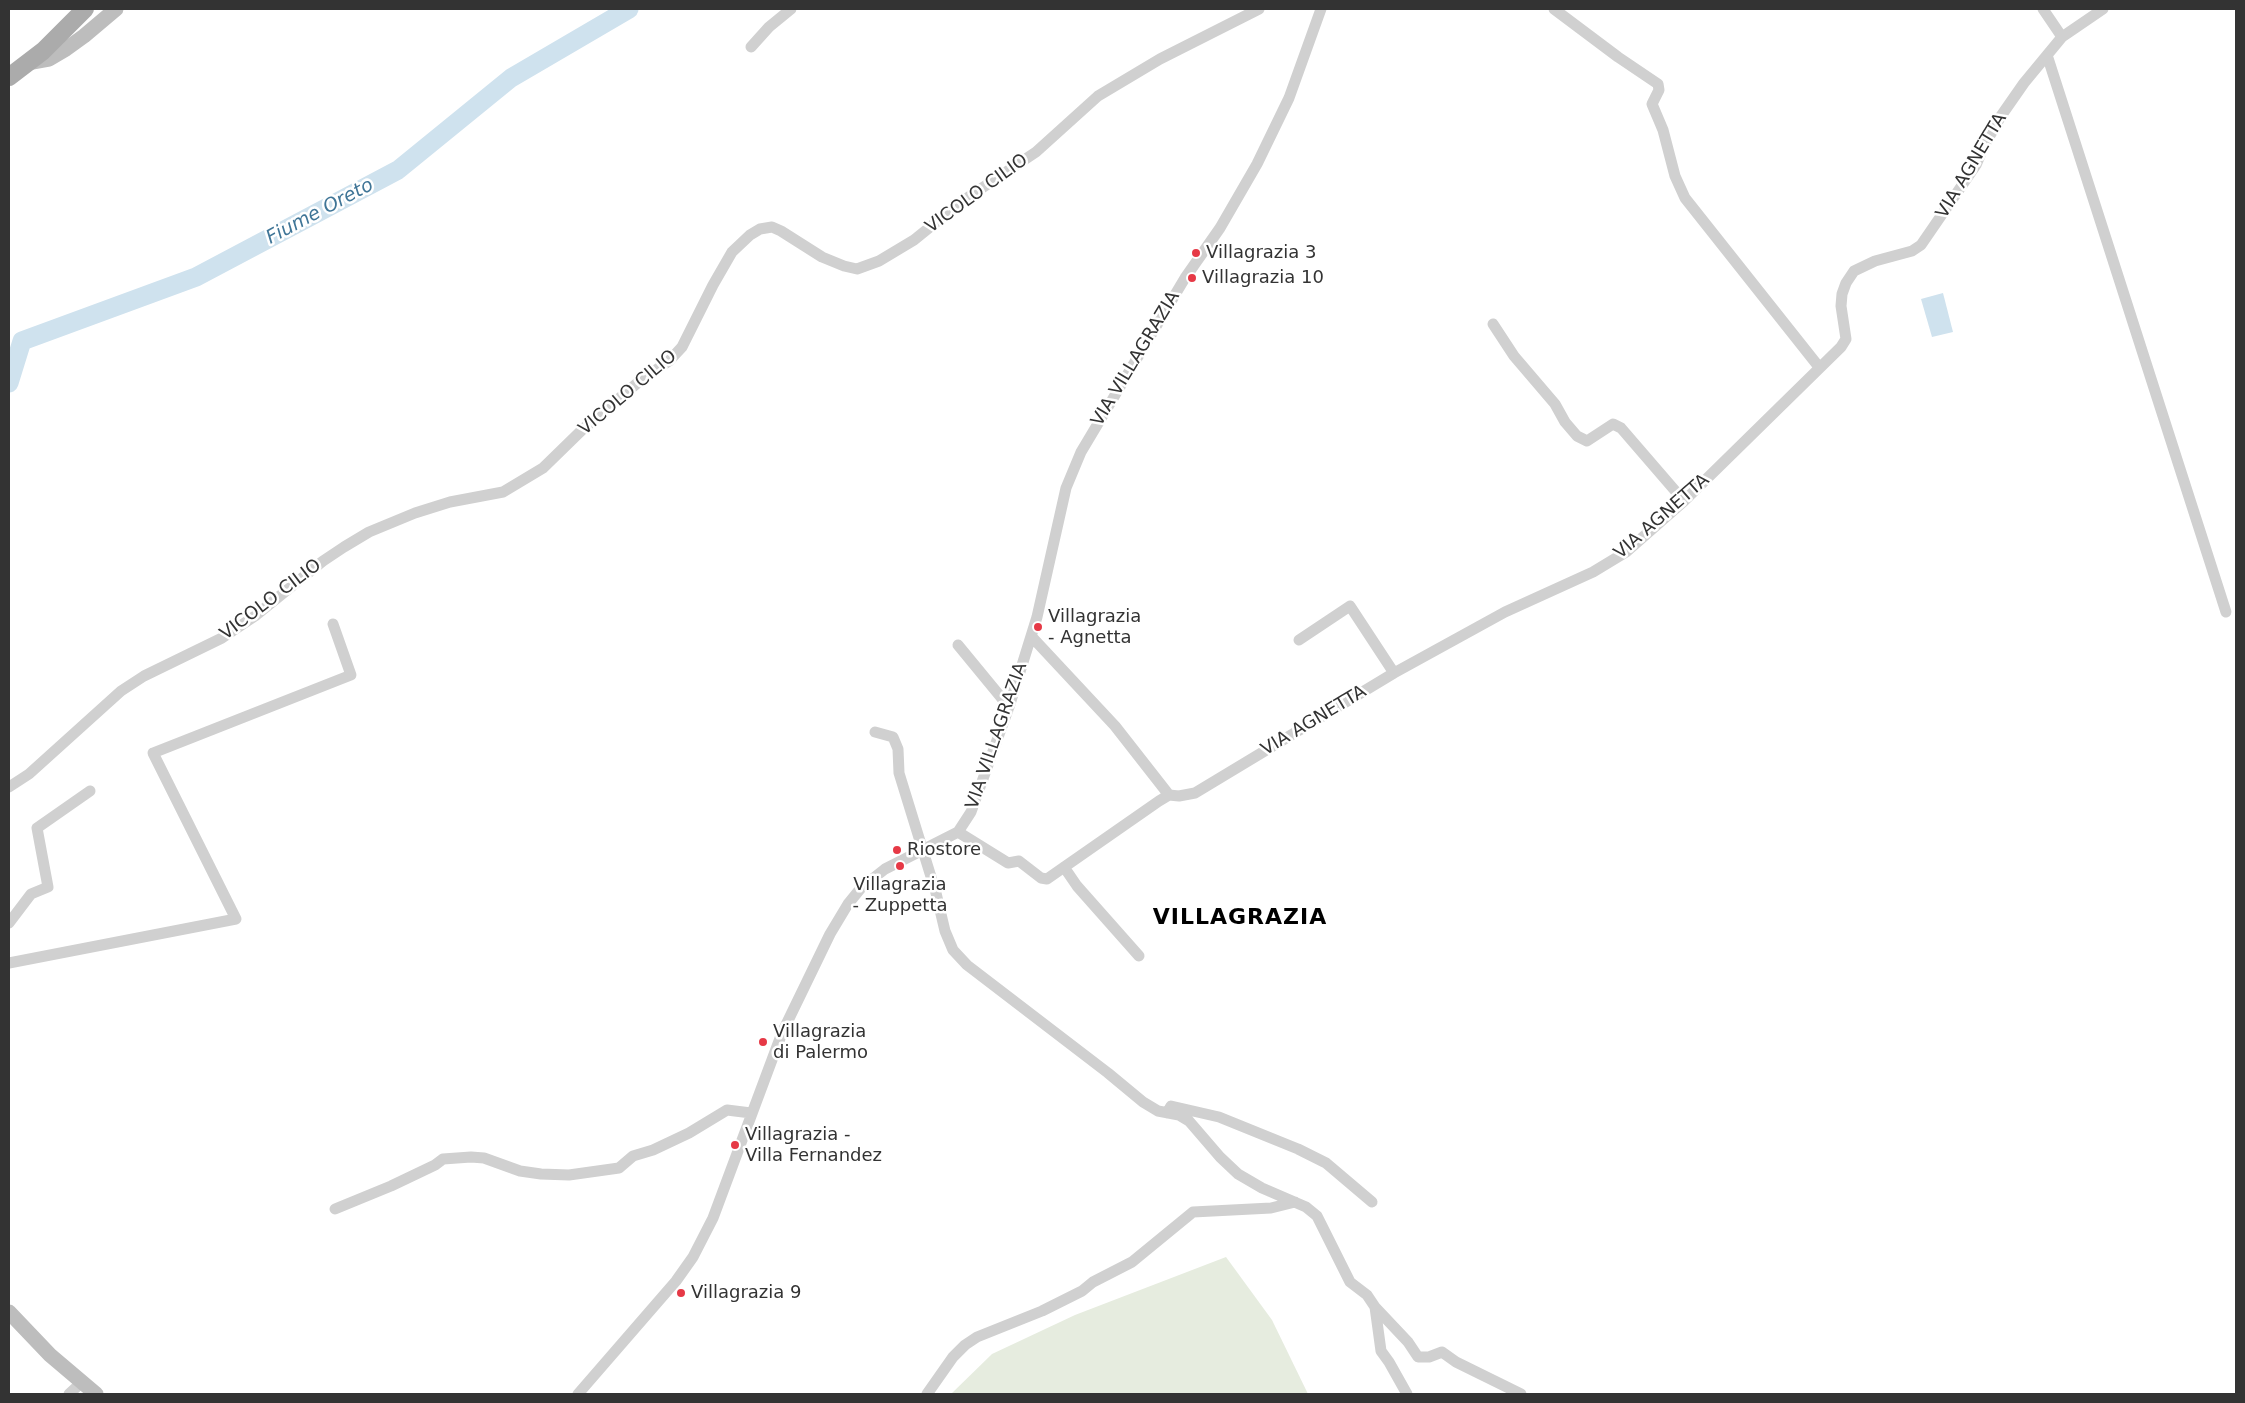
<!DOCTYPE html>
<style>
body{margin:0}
#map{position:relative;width:2245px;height:1403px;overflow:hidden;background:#fff;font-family:"DejaVu Sans",sans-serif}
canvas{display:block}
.frame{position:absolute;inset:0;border:10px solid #333;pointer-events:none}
</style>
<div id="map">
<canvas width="2245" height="1403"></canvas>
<div class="frame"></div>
</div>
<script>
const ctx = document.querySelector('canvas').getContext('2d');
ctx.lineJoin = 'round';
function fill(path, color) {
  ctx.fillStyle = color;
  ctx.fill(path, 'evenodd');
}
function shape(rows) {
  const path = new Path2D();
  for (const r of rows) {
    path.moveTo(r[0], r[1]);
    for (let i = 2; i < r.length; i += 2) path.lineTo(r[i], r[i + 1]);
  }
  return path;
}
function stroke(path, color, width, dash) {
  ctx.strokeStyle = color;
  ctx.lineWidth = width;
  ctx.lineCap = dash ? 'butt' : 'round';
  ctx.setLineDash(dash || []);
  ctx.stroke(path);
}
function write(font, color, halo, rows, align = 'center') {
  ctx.font = font + ' "DejaVu Sans",sans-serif';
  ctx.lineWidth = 5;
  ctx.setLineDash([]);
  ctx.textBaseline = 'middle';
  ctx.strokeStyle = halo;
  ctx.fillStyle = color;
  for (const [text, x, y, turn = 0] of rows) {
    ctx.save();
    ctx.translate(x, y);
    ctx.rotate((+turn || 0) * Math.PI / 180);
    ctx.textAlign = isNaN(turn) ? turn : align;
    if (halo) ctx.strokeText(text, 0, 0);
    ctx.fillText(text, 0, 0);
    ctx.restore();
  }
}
const green = shape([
 [1226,1257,1272,1320,1308,1394,951,1394,992,1354,1075,1315]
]);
const water = shape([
 [1943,293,1953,332,1932,337,1921,299]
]);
const river = shape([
 [9,383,22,341,196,277,398,170,511,78,629,9]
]);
const street = shape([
 [1554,9,1618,57,1658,84,1659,90,1652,104,1663,130,1675,176,1685,198,1819,367],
 [2043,9,2062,37],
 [751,47,769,27,791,9],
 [2047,55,2226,612],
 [1493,324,1514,356,1555,404,1565,422,1577,436,1587,441,1613,424,1621,428,1684,501],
 [1031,636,1115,726,1169,795],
 [1299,640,1350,606,1394,673],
 [958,645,1009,707],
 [875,732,893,737,898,749,899,773,936,893,945,931,953,950,967,965,1108,1073,1143,1102,1158,1111,1179,1115,1189,1121,1220,1157,1238,1174,1262,1188,1306,1207,1317,1216,1350,1282,1367,1295,1375,1307,1381,1351,1389,1362,1407,1394],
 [9,787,29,774,121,691,144,676,222,638,255,616,323,561,344,547,369,532,415,513,450,502,503,492,543,468,583,429,641,380,669,361,682,347,713,285,732,252,750,235,760,229,772,227,781,231,822,257,844,266,857,269,879,261,914,240,961,202,1036,152,1098,96,1160,59,1259,9],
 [958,832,1008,863,1019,861,1041,878,1047,879,1159,801,1169,795,1179,796,1195,793,1394,673,1505,612,1593,572,1626,552,1684,501,1841,347,1846,339,1841,306,1842,294,1846,283,1854,271,1875,261,1912,251,1921,245,1976,165,1984,146,2001,116,2024,83,2062,37,2103,9],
 [1064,867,1077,886,1139,956],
 [9,923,31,894,48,887,37,828,90,791],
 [9,963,236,919,153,753,351,675,333,624],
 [1167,1113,1171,1106,1219,1117,1298,1149,1326,1163,1372,1202],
 [335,1209,391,1186,435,1165,443,1159,471,1157,484,1158,520,1171,541,1174,569,1175,619,1168,633,1156,653,1150,689,1133,727,1110,751,1113],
 [1375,1307,1408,1342,1418,1357,1429,1357,1442,1352,1456,1362,1521,1394],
 [69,1394,82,1382],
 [578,1394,676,1281,693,1257,713,1218,782,1033,830,934,848,904,861,888,885,869,958,832,971,812,1009,707,1037,617,1066,488,1081,452,1185,278,1220,228,1257,164,1289,98,1321,9],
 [927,1394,953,1357,965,1345,977,1337,1042,1311,1082,1291,1093,1282,1132,1262,1193,1212,1271,1208,1295,1202]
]);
const secondary = shape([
 [27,63,49,59,66,49,84,36,116,9],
 [9,1312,50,1355,96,1394]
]);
const primaryBridge = shape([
 [9,77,43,51,85,9]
]);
const markers = [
 [1196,253,5,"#e63946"],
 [1192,278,5,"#e63946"],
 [1038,627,5,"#e63946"],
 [897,850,5,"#e63946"],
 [900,866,5,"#e63946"],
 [763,1042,5,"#e63946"],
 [735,1145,5,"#e63946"],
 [681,1293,5,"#e63946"]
];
const streetNames = [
 ["VIA AGNETTA",1972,166,-59],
 ["VICOLO CILIO",977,194,-36],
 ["VIA VILLAGRAZIA",1136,359,-59],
 ["VICOLO CILIO",628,393,-40],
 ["VIA AGNETTA",1662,517,-41],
 ["VICOLO CILIO",271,600,-37],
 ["VIA AGNETTA",1314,721,-31],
 ["VIA VILLAGRAZIA",997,736,-71]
];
const poiNames = [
 ["Villagrazia 3",1206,253],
 ["Villagrazia 10",1202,278],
 ["Villagrazia",1048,617],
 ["- Agnetta",1048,638],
 ["Riostore",907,850],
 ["Villagrazia",900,885,"center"],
 ["- Zuppetta",900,906,"center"],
 ["Villagrazia",773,1032],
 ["di Palermo",773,1053],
 ["Villagrazia -",745,1135],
 ["Villa Fernandez",745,1156],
 ["Villagrazia 9",691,1293]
];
const waterNames = [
 ["Fiume Oreto",320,212,-28]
];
const districtNames = [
 ["VILLAGRAZIA",1240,918]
];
fill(green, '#e6ecdf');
fill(water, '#cfe2ee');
stroke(river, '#cfe2ee', 19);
stroke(street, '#d0d0d0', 11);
stroke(secondary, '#bdbdbd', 15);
stroke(primaryBridge, '#ababab', 18);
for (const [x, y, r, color] of markers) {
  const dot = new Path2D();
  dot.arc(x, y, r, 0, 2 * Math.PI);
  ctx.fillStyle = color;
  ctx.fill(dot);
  stroke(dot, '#fff', 2);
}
write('18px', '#333', '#fff', streetNames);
write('18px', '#333', '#fff', poiNames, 'left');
write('italic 19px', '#3f7597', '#fff', waterNames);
ctx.letterSpacing = '1px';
write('bold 22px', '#000', '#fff', districtNames);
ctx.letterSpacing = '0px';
</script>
